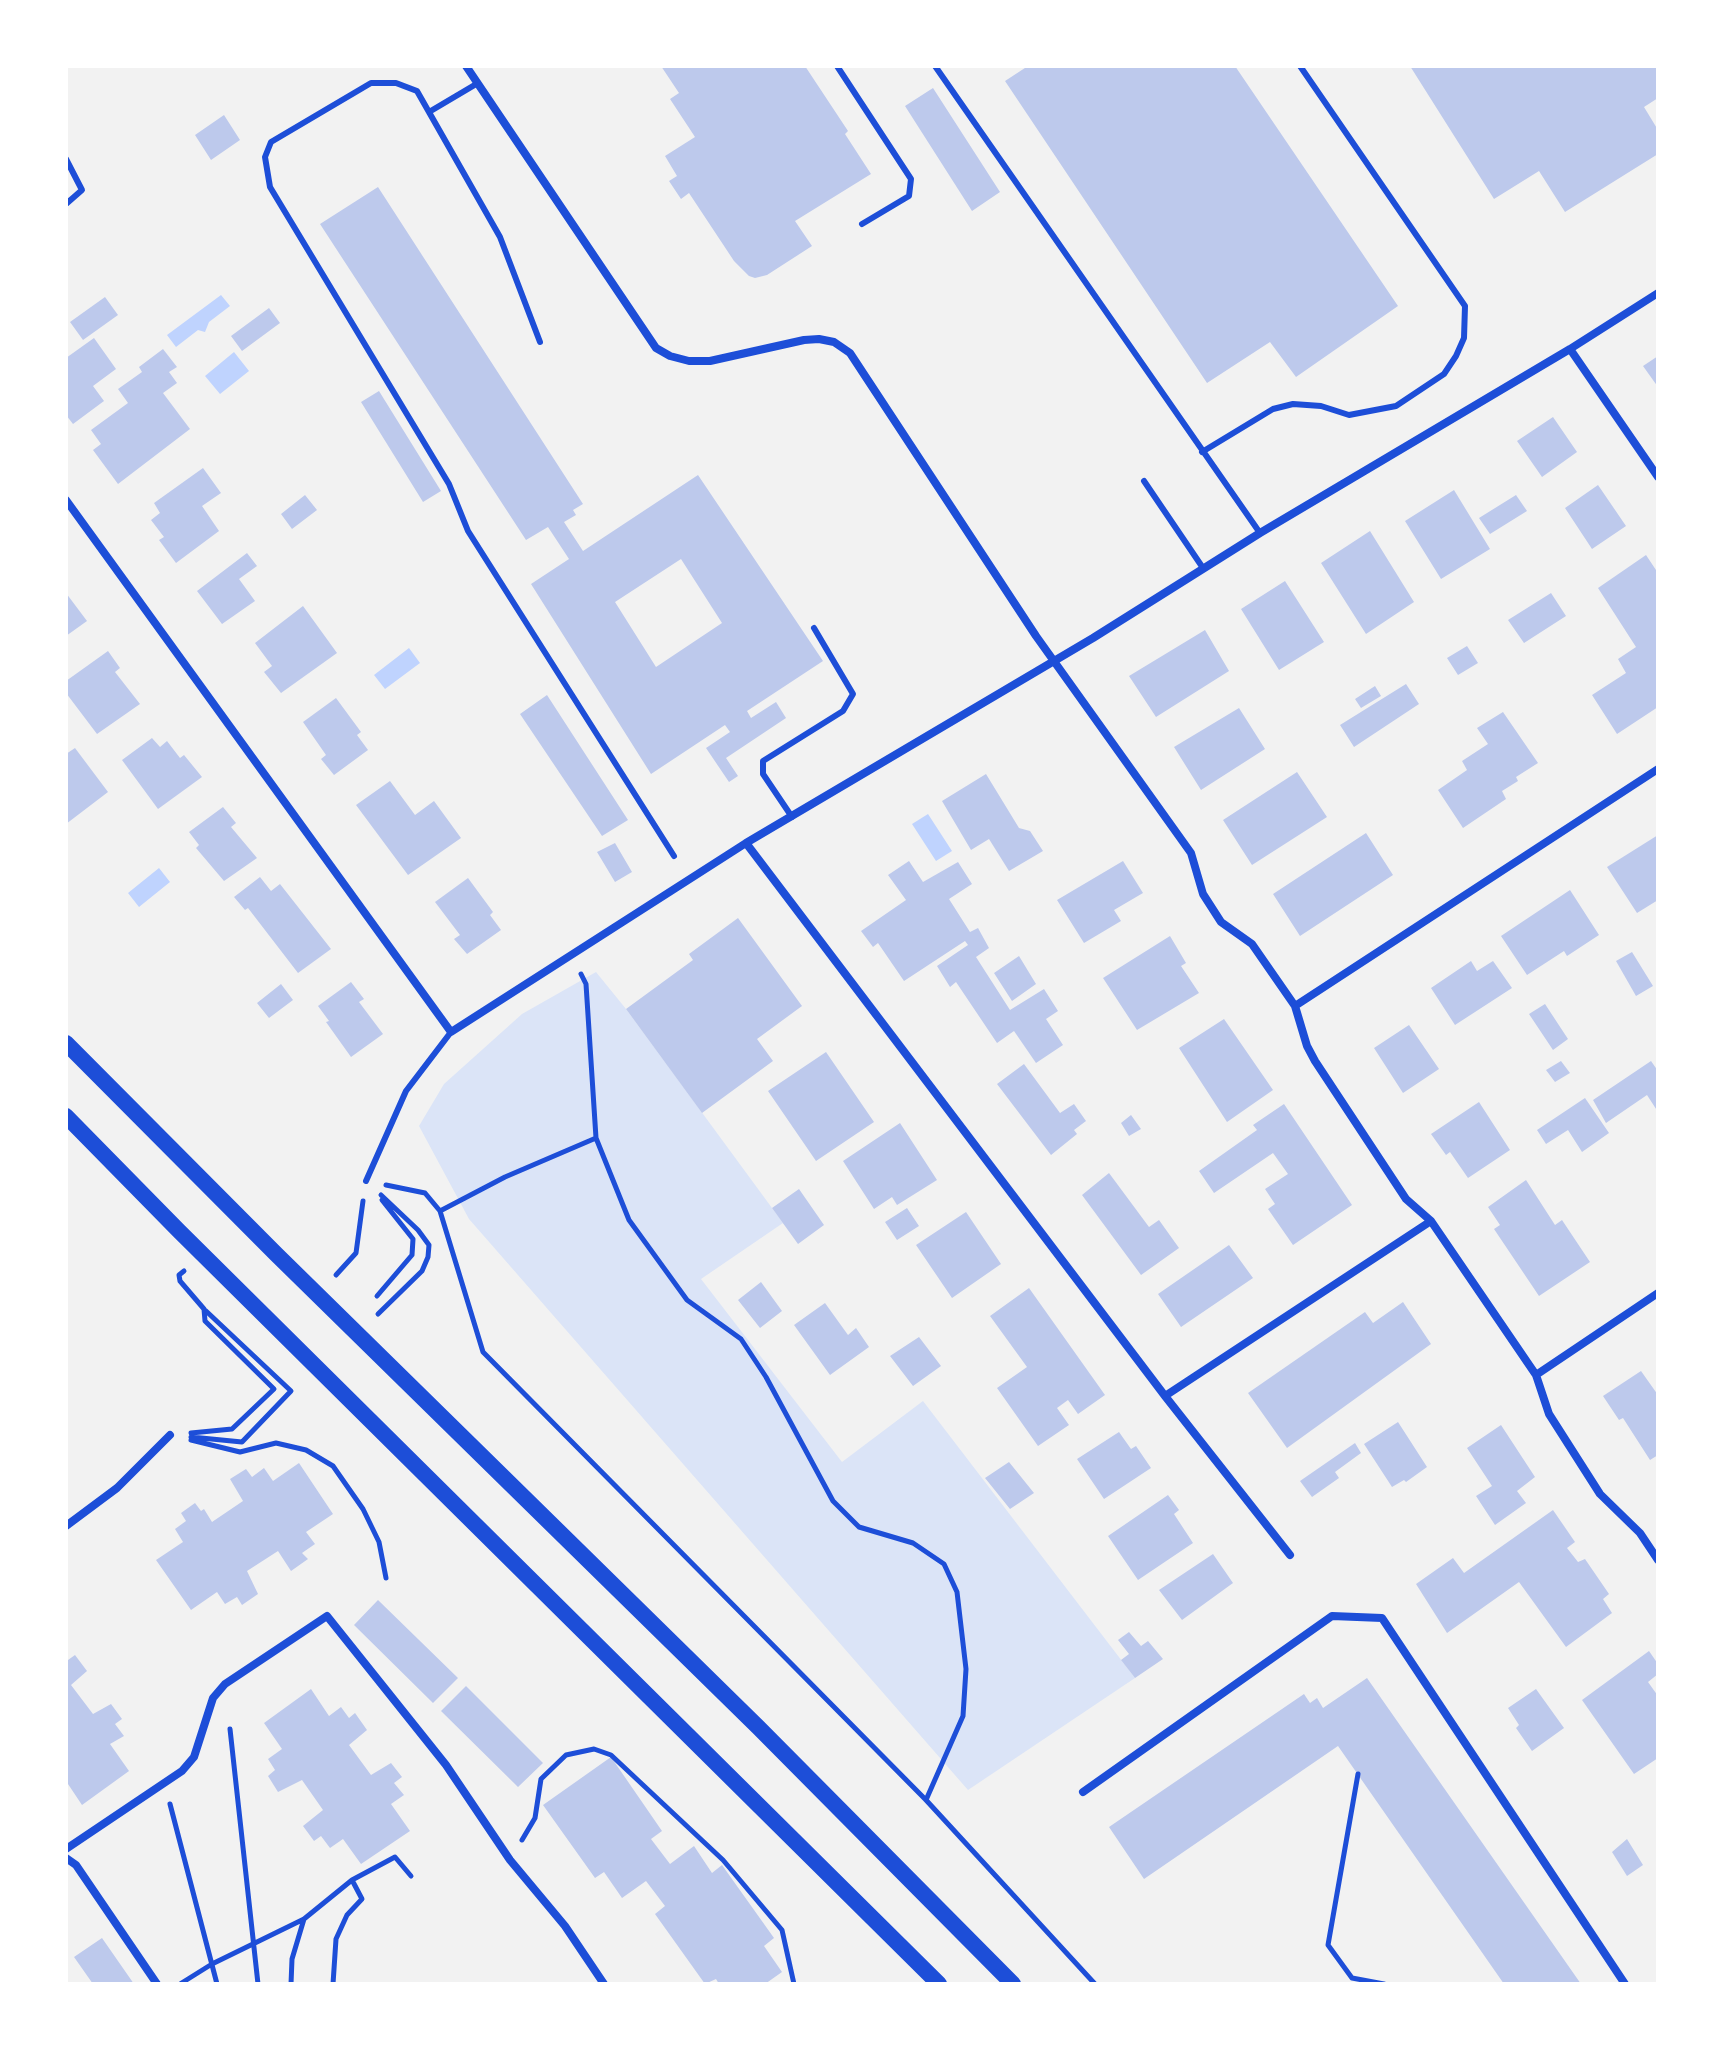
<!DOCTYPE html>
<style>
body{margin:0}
#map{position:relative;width:1724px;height:2050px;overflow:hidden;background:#f2f2f2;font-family:"Asap Condensed",sans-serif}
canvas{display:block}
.frame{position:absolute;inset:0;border:68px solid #fff;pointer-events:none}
</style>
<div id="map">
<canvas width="1724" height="2050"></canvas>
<div class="frame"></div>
</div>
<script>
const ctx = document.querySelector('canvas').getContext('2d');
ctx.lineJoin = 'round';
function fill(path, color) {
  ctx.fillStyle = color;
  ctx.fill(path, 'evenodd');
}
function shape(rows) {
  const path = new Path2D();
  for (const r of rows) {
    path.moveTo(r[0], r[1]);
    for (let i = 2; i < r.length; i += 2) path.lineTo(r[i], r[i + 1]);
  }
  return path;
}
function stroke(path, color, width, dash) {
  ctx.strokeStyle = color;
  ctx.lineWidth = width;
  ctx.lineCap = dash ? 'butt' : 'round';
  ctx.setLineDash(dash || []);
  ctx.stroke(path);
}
const green = shape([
 [596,972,626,1009,783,1223,701,1279,842,1462,923,1401,1135,1678,968,1790,469,1219,419,1126,444,1084,522,1014]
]);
const water = shape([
 [221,295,230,306,209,322,205,332,198,330,176,347,167,335],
 [234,352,249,371,220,394,205,376],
 [409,648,420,663,385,689,374,675],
 [928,814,952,851,936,861,912,824],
 [159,868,170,882,139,907,128,893]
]);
const building = shape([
 [661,66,805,66,848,131,845,134,871,174,795,221,812,246,767,275,755,278,749,276,734,261,689,193,681,199,669,181,677,176,665,156,695,137,670,99,679,93],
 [1028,66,1235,66,1398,306,1296,377,1270,342,1207,383,1005,81],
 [1410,66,1658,66,1658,98,1644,107,1658,130,1658,154,1565,212,1539,171,1494,199],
 [933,88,1000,192,972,211,905,106],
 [224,115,240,140,211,160,195,135],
 [378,187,583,504,573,510,576,515,564,522,583,551,698,475,823,661,747,711,751,718,776,702,786,718,726,758,738,776,729,782,706,748,730,732,725,725,651,774,531,584,569,559,548,527,526,540,320,224],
 [681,559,722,623,656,667,615,602],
 [105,297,118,315,83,340,70,322],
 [269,308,280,323,242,351,231,336],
 [94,338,116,369,93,386,104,401,73,424,66,415,66,358],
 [163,349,177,367,169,372,177,383,163,393,190,429,118,484,93,450,101,444,91,430,128,403,118,389,142,372,139,367],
 [1658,356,1658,387,1643,366],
 [379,391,441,491,423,502,361,402],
 [1553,417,1577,452,1542,477,1517,441],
 [203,468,221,493,202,506,219,531,176,563,159,540,164,537,151,520,160,513,154,503],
 [1598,485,1626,526,1592,549,1565,508],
 [1454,490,1490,549,1441,579,1405,521],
 [305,495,317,510,292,529,281,514],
 [1516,495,1527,511,1490,534,1479,518],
 [1370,531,1414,602,1366,634,1321,563],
 [247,553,257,566,239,579,255,601,222,624,197,591],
 [1646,555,1658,573,1658,661,1656,662,1658,666,1658,707,1617,734,1592,695,1626,673,1618,659,1636,647,1598,588],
 [1285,581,1324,642,1279,670,1241,609],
 [66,593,87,621,66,636],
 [1551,593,1566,616,1524,643,1508,620],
 [303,606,337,653,281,693,264,672,272,666,255,643],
 [1205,630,1229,671,1156,717,1129,676],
 [1467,646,1478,663,1458,675,1447,658],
 [108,651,120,668,115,672,140,704,97,734,66,693,66,681],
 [1406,684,1419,704,1354,747,1340,725],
 [1375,686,1381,696,1361,708,1355,699],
 [547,695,628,820,602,836,520,714],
 [336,698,361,732,357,735,368,750,334,775,321,759,326,755,303,722],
 [1239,708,1265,749,1201,790,1174,747],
 [1503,712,1538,763,1516,777,1518,781,1502,791,1506,799,1463,828,1438,790,1467,770,1462,761,1488,744,1477,728],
 [152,738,160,747,167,741,180,758,184,755,202,777,158,809,122,760],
 [75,748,108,792,66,824,66,754],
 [1297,772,1327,817,1252,865,1223,820],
 [986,774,1019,828,1030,831,1043,851,1009,871,989,839,971,850,942,801],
 [390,781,415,815,434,801,461,838,408,875,356,805],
 [223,807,236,823,231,827,257,858,224,881,196,848,199,845,189,832],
 [1366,833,1393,875,1300,936,1273,894],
 [1658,835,1658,900,1637,913,1607,867],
 [615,843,632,872,615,882,597,852],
 [909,861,923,882,958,862,972,884,949,899,970,932,978,928,989,948,976,957,1010,1010,1044,989,1058,1011,1046,1019,1063,1045,1036,1063,1014,1031,997,1043,956,982,950,987,937,966,968,945,965,941,904,981,878,943,873,947,861,931,906,900,888,875],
 [1123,861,1143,893,1114,910,1121,921,1084,943,1057,900],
 [260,877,271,891,280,884,331,949,298,973,248,908,245,910,234,897],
 [468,878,493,912,490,915,501,930,467,954,454,939,460,935,435,902],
 [1570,890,1599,935,1567,956,1564,951,1527,975,1501,936],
 [738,918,802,1006,757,1039,773,1061,702,1113,626,1009,693,960,689,954],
 [1170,936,1186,963,1181,966,1199,993,1137,1030,1103,978],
 [1632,952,1653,986,1636,996,1616,961],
 [1019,956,1036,984,1012,1001,994,973],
 [1471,961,1477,971,1493,961,1512,988,1455,1025,1431,988],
 [351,982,364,999,359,1002,383,1034,351,1057,326,1022,329,1021,318,1006],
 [281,984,293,1000,269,1018,257,1003],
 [1545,1004,1568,1039,1553,1050,1529,1014],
 [1224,1019,1273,1090,1227,1122,1179,1048],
 [1409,1025,1439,1069,1403,1093,1374,1048],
 [826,1052,874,1122,816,1161,768,1091],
 [1561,1061,1570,1073,1555,1082,1546,1070],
 [1651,1061,1658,1071,1658,1112,1647,1095,1606,1123,1593,1100],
 [1024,1064,1060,1113,1074,1104,1086,1121,1074,1130,1077,1134,1051,1155,997,1084],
 [1585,1098,1609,1133,1582,1152,1568,1130,1546,1144,1537,1130],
 [1479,1102,1510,1150,1468,1178,1450,1152,1446,1155,1431,1134],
 [1284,1104,1352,1205,1293,1245,1268,1209,1275,1204,1265,1189,1288,1174,1273,1153,1214,1193,1199,1171,1257,1130,1253,1125],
 [1131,1115,1141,1129,1129,1136,1121,1123],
 [900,1123,937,1180,897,1205,892,1197,874,1209,843,1161],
 [1109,1173,1149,1227,1159,1220,1179,1248,1141,1275,1082,1195],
 [1526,1180,1555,1225,1562,1220,1590,1262,1539,1296,1494,1229,1500,1225,1488,1207],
 [799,1189,824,1225,798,1244,772,1208],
 [907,1208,919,1226,897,1240,885,1222],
 [966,1212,1001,1264,952,1298,916,1245],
 [1229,1245,1253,1278,1181,1327,1158,1294],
 [761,1282,782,1311,760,1328,738,1300],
 [1029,1288,1105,1395,1078,1414,1068,1400,1057,1408,1069,1425,1038,1446,997,1388,1027,1367,990,1316],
 [1403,1302,1431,1344,1287,1448,1248,1393,1365,1312,1373,1323],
 [825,1303,848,1335,856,1328,869,1347,830,1375,794,1325],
 [919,1337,941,1366,913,1386,890,1356],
 [1641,1371,1658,1395,1658,1455,1650,1460,1623,1418,1619,1420,1603,1396],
 [1398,1422,1427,1467,1406,1482,1404,1480,1392,1487,1364,1444],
 [1501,1425,1535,1477,1517,1491,1526,1503,1495,1525,1476,1496,1492,1486,1467,1448],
 [1119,1432,1131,1449,1136,1446,1151,1468,1104,1499,1077,1459],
 [1355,1443,1361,1453,1335,1472,1339,1478,1312,1497,1300,1481],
 [1009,1462,1034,1493,1010,1509,985,1478],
 [299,1463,333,1514,306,1532,315,1544,302,1553,308,1559,291,1571,278,1551,247,1571,258,1594,242,1605,237,1597,225,1604,217,1592,191,1610,156,1560,183,1542,175,1529,186,1521,181,1513,195,1503,201,1511,204,1509,212,1522,243,1501,230,1479,246,1469,252,1477,264,1468,273,1481],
 [1168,1495,1179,1510,1174,1514,1193,1543,1138,1580,1108,1536],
 [1553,1510,1575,1542,1567,1548,1578,1562,1585,1559,1609,1594,1603,1599,1612,1613,1566,1647,1519,1582,1447,1633,1416,1584,1453,1558,1464,1573],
 [1213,1554,1233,1583,1182,1620,1159,1590],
 [378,1600,458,1678,433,1703,354,1625],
 [1129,1632,1141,1646,1148,1641,1163,1659,1135,1678,1121,1660,1129,1654,1118,1640],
 [1649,1651,1658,1664,1658,1674,1648,1682,1658,1696,1658,1758,1634,1774,1582,1700],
 [75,1655,87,1671,71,1685,93,1714,111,1704,122,1719,115,1724,124,1736,110,1744,129,1771,82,1805,66,1781,66,1658,68,1660],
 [1367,1678,1581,1984,1504,1984,1338,1746,1144,1879,1109,1827,1304,1694,1310,1703,1317,1698,1323,1708],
 [466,1686,543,1763,518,1787,441,1711],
 [311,1689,329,1716,341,1707,349,1718,355,1713,367,1730,349,1745,371,1775,391,1763,402,1777,394,1783,404,1795,391,1804,410,1831,361,1864,343,1839,330,1848,321,1836,314,1841,303,1826,323,1810,302,1780,278,1792,268,1776,275,1770,268,1759,282,1749,264,1723],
 [1536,1689,1564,1728,1532,1751,1516,1728,1519,1725,1508,1708],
 [611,1757,662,1831,651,1839,670,1864,694,1846,712,1873,722,1865,774,1938,764,1946,782,1972,765,1984,719,1984,716,1979,705,1984,655,1914,665,1906,646,1881,622,1898,604,1872,595,1878,543,1805],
 [1627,1839,1643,1865,1627,1876,1612,1852],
 [102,1938,134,1984,93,1984,74,1957]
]);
const path = shape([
 [581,974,586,984,596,1138,629,1220,687,1300,741,1339,766,1377,833,1501,859,1527,913,1543,944,1564,957,1592,966,1669,963,1716,926,1800],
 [386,1185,425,1193,440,1211,483,1352,926,1800,1095,1984],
 [440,1211,505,1177,596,1138],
 [184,1271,179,1275,180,1281,204,1309,205,1321,274,1389,232,1429,191,1433],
 [336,1275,356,1253,363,1201],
 [377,1296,412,1255,413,1239,382,1200],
 [378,1314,422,1271,428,1257,429,1245,418,1230,381,1195],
 [191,1437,242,1442,291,1391,206,1311],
 [191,1440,240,1452,276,1443,306,1450,333,1466,363,1509,379,1542,386,1578],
 [230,1729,258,1984],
 [1358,1774,1328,1945,1352,1978,1384,1984],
 [170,1804,217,1984],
 [522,1840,535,1818,541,1779,566,1755,594,1749,611,1755,723,1860,782,1930,794,1984],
 [180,1984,212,1964,304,1919],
 [291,1984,292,1959,304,1919,352,1880],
 [333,1984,336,1939,347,1915,362,1899,352,1880,395,1857,411,1876]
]);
const service = shape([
 [837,66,911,179,909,196,862,224],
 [935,66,1260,533],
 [429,112,478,83],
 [66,159,82,190,66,204],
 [540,342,500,237,417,91,396,83,371,83,271,142,265,157,270,187,449,484,468,531,674,856],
 [1202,452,1273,409,1293,404,1321,406,1349,415,1396,406,1444,374,1456,356,1464,338,1465,306,1300,66],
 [1144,481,1203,568],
 [792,817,763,774,763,761,843,711,853,694,814,628],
 [366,1181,406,1091,451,1032]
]);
const minor = shape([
 [466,66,656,348,670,356,689,361,710,361,804,340,819,339,834,342,850,353,1036,636,1191,853,1203,894,1221,922,1252,944,1295,1006,1307,1046,1315,1061,1406,1199,1431,1221,1536,1375,1549,1414,1600,1494,1640,1533,1658,1560],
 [1570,349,1658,477],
 [66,500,451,1032,746,843,1093,638,1260,533,1570,349,1658,293],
 [746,843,1165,1396,1290,1555],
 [1295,1006,1658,769],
 [1536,1375,1658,1293],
 [1165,1396,1431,1221],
 [66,1526,117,1488,170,1435],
 [1083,1792,1332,1616,1382,1618,1625,1984],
 [66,1849,182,1771,194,1757,213,1698,225,1684,327,1616,446,1765,510,1860,565,1926,604,1984],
 [66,1858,76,1865,157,1984]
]);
const secondary = shape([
 [66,1043,276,1254,758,1727,1013,1984],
 [66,1116,179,1231,939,1984]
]);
fill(green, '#dbe4f7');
fill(water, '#bfd3fe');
fill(building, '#bdc9ec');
stroke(path, '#1d4ed8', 5);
stroke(service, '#1d4ed8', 6);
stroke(minor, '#1d4ed8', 8);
stroke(secondary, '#1d4ed8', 16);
</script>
